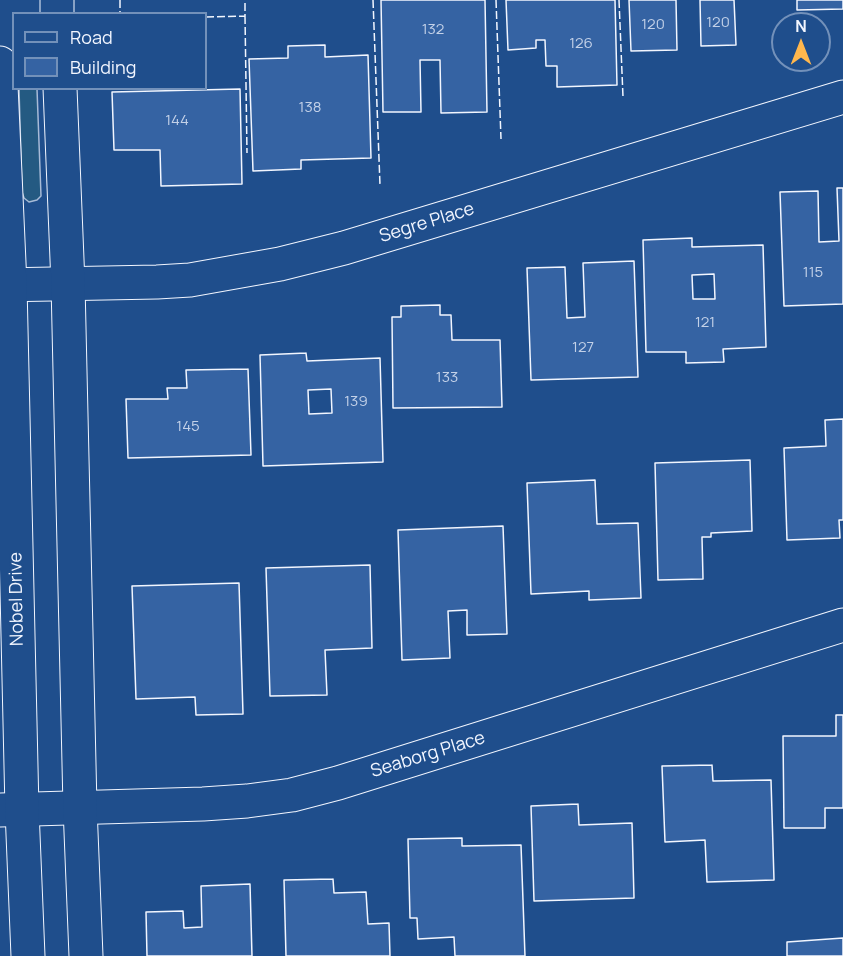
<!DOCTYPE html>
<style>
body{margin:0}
#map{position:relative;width:843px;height:956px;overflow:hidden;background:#1f4e8c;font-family:Manrope,sans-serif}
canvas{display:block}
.legend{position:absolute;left:12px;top:12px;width:195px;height:78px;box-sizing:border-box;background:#1f4e8c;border:2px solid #7391ba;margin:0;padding:8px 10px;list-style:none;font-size:18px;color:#f2f6ff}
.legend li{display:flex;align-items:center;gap:12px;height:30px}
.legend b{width:30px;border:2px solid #7391ba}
.north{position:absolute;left:771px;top:12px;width:60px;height:60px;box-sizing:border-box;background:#1f4e8c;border:2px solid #7391ba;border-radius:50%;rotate:0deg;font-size:16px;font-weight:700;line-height:24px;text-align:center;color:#f2f6ff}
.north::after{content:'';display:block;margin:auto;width:21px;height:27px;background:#ffb74d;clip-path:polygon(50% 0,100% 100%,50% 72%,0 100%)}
</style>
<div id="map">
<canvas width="843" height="956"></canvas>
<ul class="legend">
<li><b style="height:8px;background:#1f4e8c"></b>Road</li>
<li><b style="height:16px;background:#3563a3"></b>Building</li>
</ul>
<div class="north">N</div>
</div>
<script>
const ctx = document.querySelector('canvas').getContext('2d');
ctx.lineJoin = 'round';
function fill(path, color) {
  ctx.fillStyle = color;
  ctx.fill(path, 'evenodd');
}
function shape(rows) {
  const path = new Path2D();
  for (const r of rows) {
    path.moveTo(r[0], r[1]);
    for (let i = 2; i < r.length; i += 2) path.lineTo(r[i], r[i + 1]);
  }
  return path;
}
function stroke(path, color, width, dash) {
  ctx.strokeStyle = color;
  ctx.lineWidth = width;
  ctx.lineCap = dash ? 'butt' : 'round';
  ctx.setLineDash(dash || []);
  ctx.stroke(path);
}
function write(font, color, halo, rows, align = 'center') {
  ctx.font = font + ' Manrope,sans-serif';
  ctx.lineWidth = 4.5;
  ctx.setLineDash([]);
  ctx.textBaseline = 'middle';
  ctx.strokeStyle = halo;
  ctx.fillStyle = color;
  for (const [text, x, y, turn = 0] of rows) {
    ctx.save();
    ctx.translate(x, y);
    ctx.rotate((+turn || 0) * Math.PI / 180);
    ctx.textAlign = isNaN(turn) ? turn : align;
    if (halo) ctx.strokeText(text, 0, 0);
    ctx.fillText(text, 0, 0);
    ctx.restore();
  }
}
const green = shape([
 [19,89,37,89,41,196,37,200,29,202,24,198,22,192,19,89]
]);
const building = shape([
 [381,0,485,0,487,112,441,113,440,60,420,60,421,112,383,112,381,0],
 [506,0,615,0,617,85,557,87,557,66,546,66,545,40,536,40,536,48,508,50,506,0],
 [629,0,676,0,677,50,631,51,629,0],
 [700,0,734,0,736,45,701,46,700,0],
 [797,0,843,0,843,9,797,10,797,0],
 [325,45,325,57,368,55,371,158,301,160,301,169,253,171,249,59,288,58,288,46,325,45],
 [240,89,242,184,161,186,160,150,114,150,112,92,240,89],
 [837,188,843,188,843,304,784,306,780,192,818,191,819,242,839,241,837,188],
 [692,238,692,247,763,245,766,347,723,349,724,362,686,363,686,352,646,352,643,240,692,238],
 [714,274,715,299,693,299,692,275,714,274],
 [634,261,638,377,531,380,527,268,565,267,567,318,585,317,583,263,634,261],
 [440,305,440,315,451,315,452,340,500,340,502,407,393,408,392,317,401,317,401,306,440,305],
 [306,353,307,361,380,358,383,462,263,466,260,355,306,353],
 [331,389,332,413,309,414,308,390,331,389],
 [248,369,251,455,128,458,126,399,168,399,167,388,187,388,186,370,248,369],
 [843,419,843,520,839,520,840,538,787,540,784,448,826,446,825,420,843,419],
 [750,460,752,531,711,533,711,537,702,537,703,579,658,580,655,463,750,460],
 [595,480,597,524,638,523,641,598,589,600,589,591,531,594,527,483,595,480],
 [503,526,507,634,467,635,467,610,448,611,450,658,402,660,398,530,503,526],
 [370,565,372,648,325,650,327,695,270,696,266,568,370,565],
 [239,583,243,714,196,715,195,697,136,699,132,586,239,583],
 [836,715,843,715,843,808,825,808,825,828,784,828,783,736,836,736,836,715],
 [712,765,713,781,771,780,774,880,707,882,705,840,665,842,662,766,712,765],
 [578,804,579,825,632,823,634,898,534,901,531,806,578,804],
 [462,838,462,846,521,845,525,956,455,956,454,937,418,939,417,918,410,918,408,839,462,838],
 [333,879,334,893,366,892,368,924,389,923,390,956,286,956,284,880,333,879],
 [250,884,252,956,147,956,146,912,183,911,184,928,202,927,201,886,250,884],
 [843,938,843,956,787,956,787,942,843,938]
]);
const minor = shape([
 [0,285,157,282,190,280,280,264,344,248,843,97],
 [0,810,203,804,247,801,292,795,338,783,843,625]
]);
const tertiary = shape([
 [57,0,57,14],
 [0,63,10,285,22,810,28,956],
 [60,88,68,284,80,807,86,956]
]);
const fence = shape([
 [120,0,120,14],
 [373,0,380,185],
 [496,0,501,139],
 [619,0,623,97],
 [245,16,247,153],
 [206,17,245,16,245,0]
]);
const numberNames = [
 ["120",718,23],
 ["120",653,25],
 ["132",433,30],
 ["126",581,44],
 ["138",310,108],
 ["144",177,121],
 ["115",813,273],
 ["121",705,323],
 ["127",583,348],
 ["133",447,378],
 ["139",356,402],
 ["145",188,427]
];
const streetNames = [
 ["Segre Place",427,223,-17],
 ["Nobel Drive",17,599,-91],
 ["Seaborg Place",428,755,-17]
];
fill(green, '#245a82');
stroke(green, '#a8bbd7', 1.5);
fill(building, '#3563a3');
stroke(building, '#f2f6ff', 1.5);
stroke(minor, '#f2f6ff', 35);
stroke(tertiary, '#f2f6ff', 35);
stroke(minor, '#1f4e8c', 33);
stroke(tertiary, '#1f4e8c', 33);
stroke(fence, '#f2f6ff', 1.5, [8, 3]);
write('15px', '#c3d1e8', null, numberNames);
write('18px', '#f2f6ff', '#1f4e8c', streetNames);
</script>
